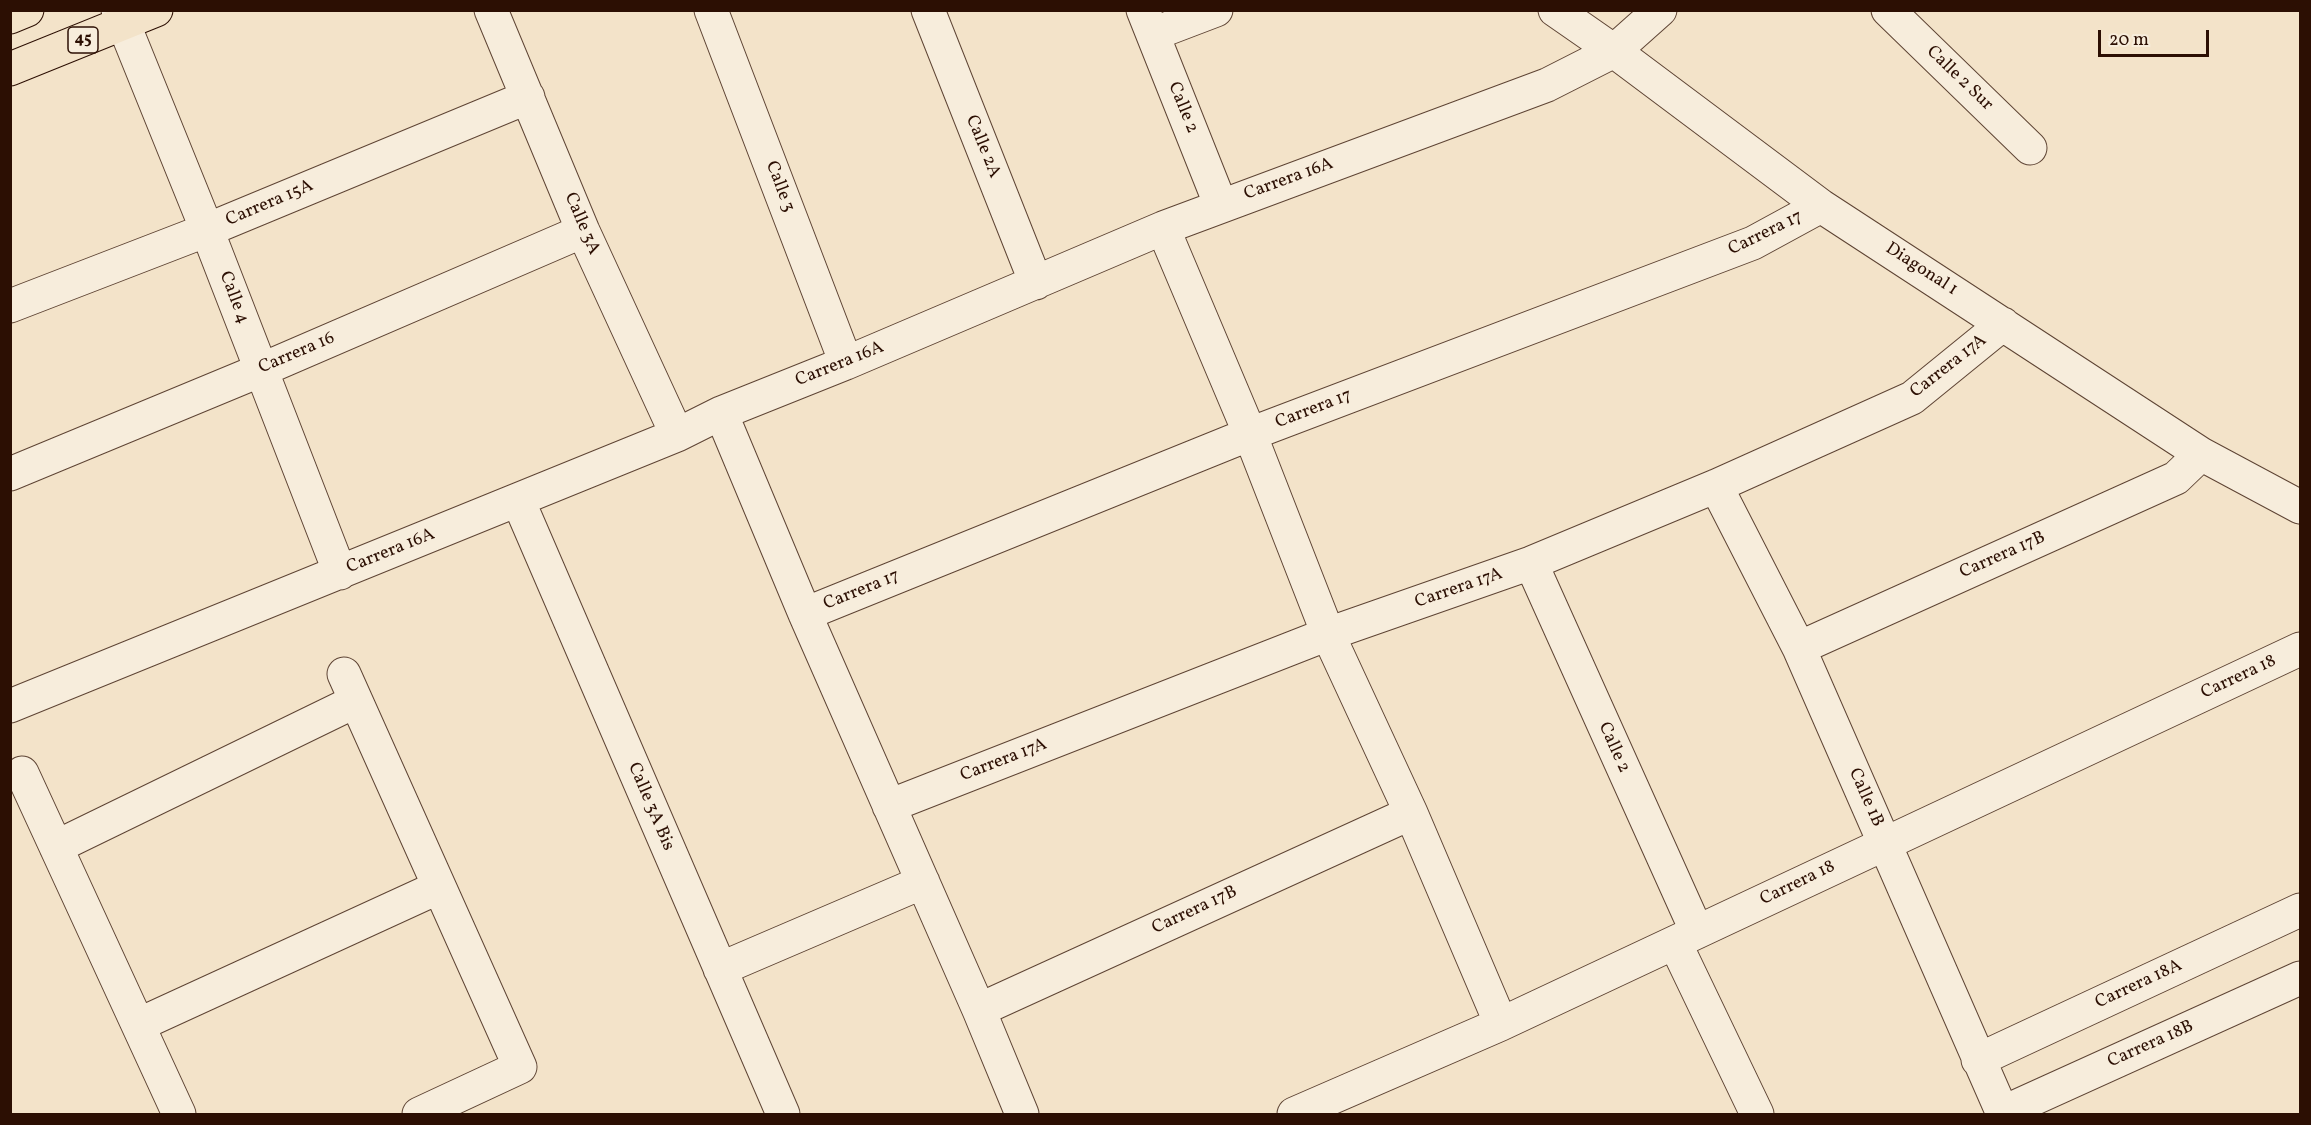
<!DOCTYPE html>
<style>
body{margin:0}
#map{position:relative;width:2311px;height:1125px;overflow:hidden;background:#f3e3c9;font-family:Vollkorn,serif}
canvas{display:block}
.frame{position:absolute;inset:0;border:12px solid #2c0f03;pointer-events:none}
.scale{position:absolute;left:2098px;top:30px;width:111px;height:27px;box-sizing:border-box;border:3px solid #2c0f03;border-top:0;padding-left:8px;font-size:18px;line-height:21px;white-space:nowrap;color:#2c0f03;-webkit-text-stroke:4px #f7eddc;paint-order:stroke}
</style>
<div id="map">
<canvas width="2311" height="1125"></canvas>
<div class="frame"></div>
<div class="scale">20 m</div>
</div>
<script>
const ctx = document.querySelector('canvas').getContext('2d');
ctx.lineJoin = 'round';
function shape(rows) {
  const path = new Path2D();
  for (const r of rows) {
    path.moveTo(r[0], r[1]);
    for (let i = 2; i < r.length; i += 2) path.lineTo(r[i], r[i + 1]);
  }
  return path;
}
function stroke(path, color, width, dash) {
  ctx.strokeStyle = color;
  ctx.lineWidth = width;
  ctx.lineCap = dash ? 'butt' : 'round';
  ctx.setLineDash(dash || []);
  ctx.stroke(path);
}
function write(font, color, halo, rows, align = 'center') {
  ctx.font = font + ' Vollkorn,serif';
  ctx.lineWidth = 5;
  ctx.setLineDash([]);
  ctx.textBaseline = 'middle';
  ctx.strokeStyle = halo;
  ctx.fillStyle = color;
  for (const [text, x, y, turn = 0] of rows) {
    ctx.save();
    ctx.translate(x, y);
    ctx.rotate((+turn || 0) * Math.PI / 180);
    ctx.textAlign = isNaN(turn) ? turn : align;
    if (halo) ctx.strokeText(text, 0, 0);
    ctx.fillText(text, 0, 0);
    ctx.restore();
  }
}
const minor = shape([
 [118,10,207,230,340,573],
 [491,10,583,231,677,435],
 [711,10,846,363],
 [928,10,1036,283],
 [1143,10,1221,206],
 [1555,10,1614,51,1821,206,2201,454,2300,507],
 [1888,10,2030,148],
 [1153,34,1216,10],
 [1163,228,1250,434,1328,634,1411,813,1501,1024],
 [10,306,207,230,528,97],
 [721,413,805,614,979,1010,1022,1114],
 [10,474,261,370,583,231],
 [1716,486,1799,648,2003,1114],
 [518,500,783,1114],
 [1531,563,1697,932],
 [805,614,1250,434,1753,243,1821,206],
 [1799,648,2176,478,2201,454],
 [344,674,520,1067,419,1114],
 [10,706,677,435,721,413,846,363,1163,228,1547,85,1614,51,1660,10],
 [22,773,179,1114],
 [889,806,1328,634,1531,563,1716,486,1912,398,2003,324],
 [56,847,356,701],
 [1675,943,1757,1114],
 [720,969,923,882],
 [979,1010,1411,813],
 [138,1025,439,887],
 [1978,1060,2300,910],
 [2002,1113,2300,978],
 [1294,1114,1501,1024,2300,649]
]);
const highway = shape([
 [10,17,27,10],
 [10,69,156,10]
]);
const shields = [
 [83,40,30]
];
const shieldNames = [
 ["45",83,40]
];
const streetNames = [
 ["Calle 2 Sur",1959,79,44],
 ["Calle 2",1182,108,68],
 ["Calle 2A",982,147,68],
 ["Carrera 16A",1289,180,-20],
 ["Calle 3",779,187,69],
 ["Carrera 15A",270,204,-23],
 ["Calle 3A",581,224,67],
 ["Carrera 17",1766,234,-26],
 ["Diagonal 1",1921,270,33],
 ["Calle 4",233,298,69],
 ["Carrera 16",297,354,-23],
 ["Carrera 16A",840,365,-22],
 ["Carrera 17A",1949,367,-38],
 ["Carrera 17",1314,410,-21],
 ["Carrera 16A",391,552,-22],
 ["Carrera 17B",2003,556,-24],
 ["Carrera 17A",1459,589,-19],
 ["Carrera 17",862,591,-22],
 ["Carrera 18",2239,678,-25],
 ["Calle 2",1613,748,66],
 ["Carrera 17A",1004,761,-21],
 ["Calle 1B",1865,798,66],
 ["Calle 3A Bis",650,807,67],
 ["Carrera 18",1798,884,-26],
 ["Carrera 17B",1195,911,-25],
 ["Carrera 18A",2139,985,-25],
 ["Carrera 18B",2151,1045,-24]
];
stroke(minor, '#5e4434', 35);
stroke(highway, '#2c0f03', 35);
stroke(minor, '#f7eddc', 33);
stroke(highway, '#f3e3c9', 33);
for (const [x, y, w] of shields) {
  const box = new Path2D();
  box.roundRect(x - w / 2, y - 13, w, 26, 4.5);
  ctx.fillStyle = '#f7eddc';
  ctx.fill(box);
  stroke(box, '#2c0f03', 1.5);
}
write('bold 16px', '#2c0f03', null, shieldNames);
write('18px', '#2c0f03', '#f7eddc', streetNames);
</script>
